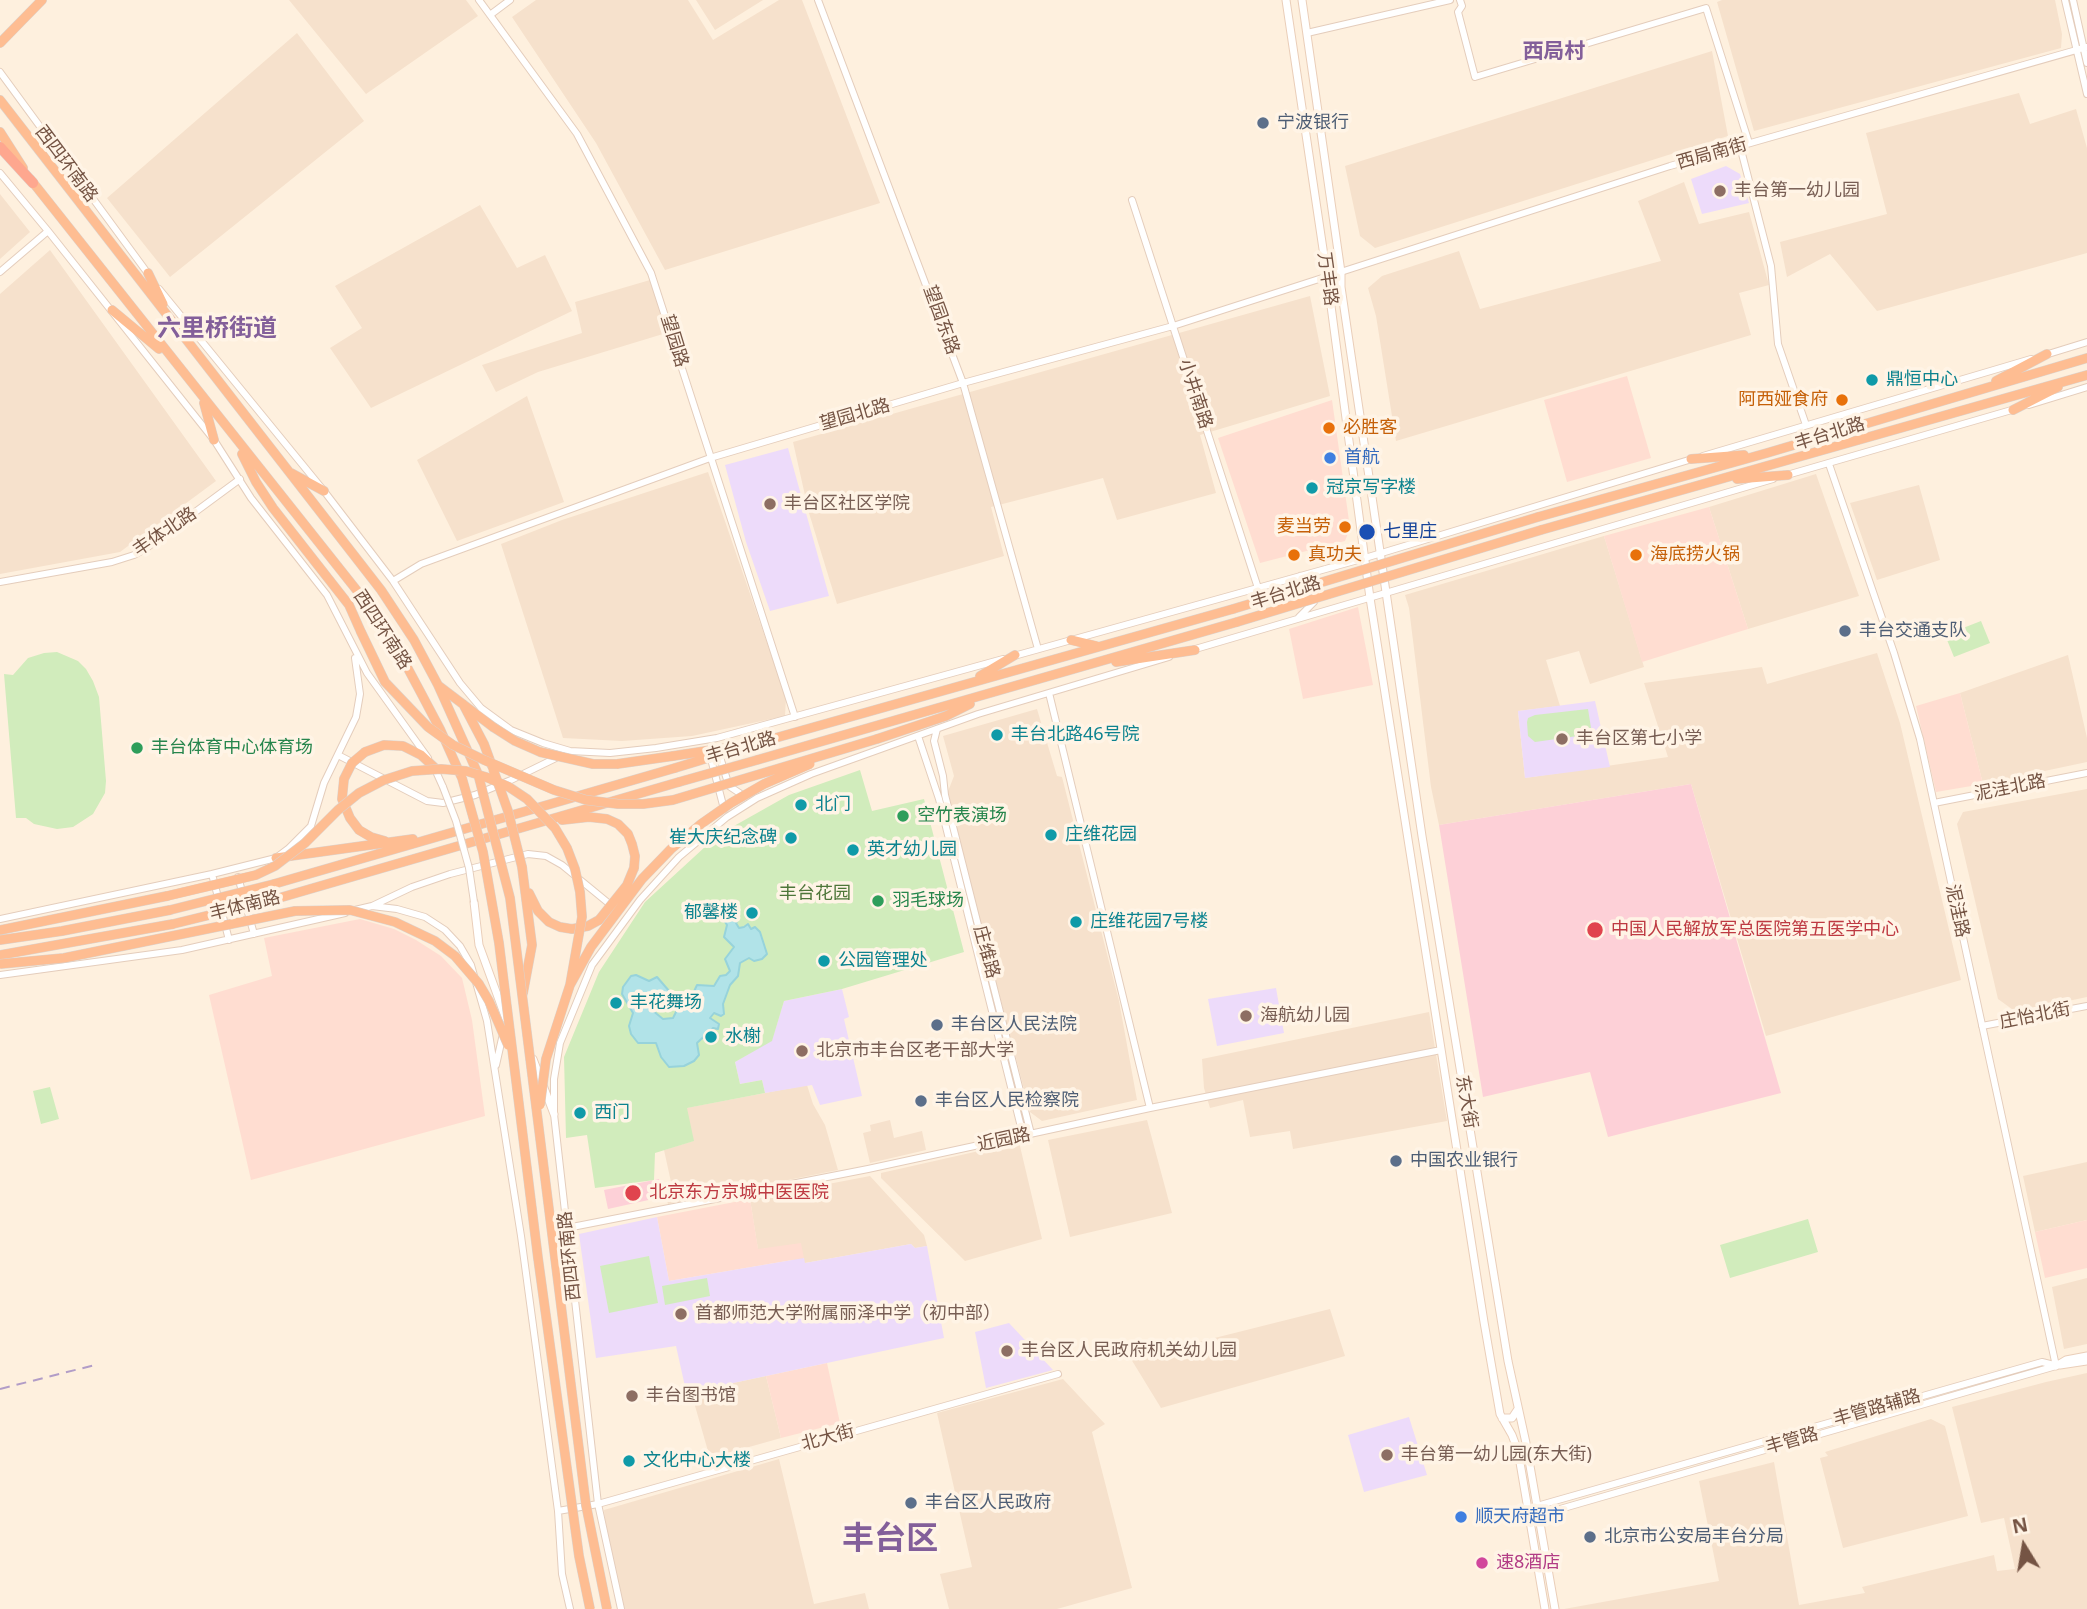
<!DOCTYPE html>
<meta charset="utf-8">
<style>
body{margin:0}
#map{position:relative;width:2087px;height:1609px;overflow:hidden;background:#fef0de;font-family:"Noto Sans",sans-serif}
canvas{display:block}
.north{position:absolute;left:1989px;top:1511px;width:70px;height:70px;-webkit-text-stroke:5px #fff4e6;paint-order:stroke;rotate:349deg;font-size:19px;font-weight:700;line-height:28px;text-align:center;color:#755444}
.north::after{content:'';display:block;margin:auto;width:24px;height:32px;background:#755444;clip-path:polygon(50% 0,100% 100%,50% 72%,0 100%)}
</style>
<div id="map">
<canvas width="2087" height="1609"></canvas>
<div class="north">N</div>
</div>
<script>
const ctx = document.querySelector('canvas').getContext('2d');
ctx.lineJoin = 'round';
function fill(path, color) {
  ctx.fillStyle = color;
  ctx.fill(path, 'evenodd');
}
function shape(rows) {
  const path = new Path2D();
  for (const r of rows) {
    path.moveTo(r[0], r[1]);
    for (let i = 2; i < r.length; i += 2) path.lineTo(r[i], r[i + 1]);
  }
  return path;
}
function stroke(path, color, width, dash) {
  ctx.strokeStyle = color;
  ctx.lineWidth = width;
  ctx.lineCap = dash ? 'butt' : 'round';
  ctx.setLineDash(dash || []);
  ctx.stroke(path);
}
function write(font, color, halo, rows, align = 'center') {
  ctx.font = font + ' "Noto Sans","Noto Sans SC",sans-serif';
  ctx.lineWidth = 7;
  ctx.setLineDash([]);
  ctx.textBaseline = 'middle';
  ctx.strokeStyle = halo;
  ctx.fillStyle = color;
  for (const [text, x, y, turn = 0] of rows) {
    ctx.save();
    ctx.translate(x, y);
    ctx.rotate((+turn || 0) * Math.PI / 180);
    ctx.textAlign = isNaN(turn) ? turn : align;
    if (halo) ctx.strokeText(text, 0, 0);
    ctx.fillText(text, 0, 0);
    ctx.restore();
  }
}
const residential = shape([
 [289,0,466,0,478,16,366,94],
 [536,0,688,0,713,40,779,0,802,0,880,203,665,270,596,143,512,17],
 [696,0,763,0,715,30],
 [1722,0,2055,0,2062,34,2061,48,1754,131,1717,2],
 [297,33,364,121,170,277,107,198],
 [1712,51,1728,136,1375,248,1360,236,1345,166],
 [2019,93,2030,124,2076,109,2087,148,2087,253,1877,311,1830,254,1787,277,1780,242,1887,214,1866,133],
 [1684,182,1699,224,1749,212,1769,285,1739,293,1751,335,1396,441,1376,316,1368,288,1382,276,1459,251,1480,309,1661,261,1638,201],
 [0,194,30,232,0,259],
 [480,205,517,268,545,255,572,311,371,408,330,348,362,328,335,286],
 [50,250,216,481,120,552,0,574,0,294],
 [650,280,665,327,663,334,538,372,496,392,482,365,582,333,575,302],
 [1310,296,1330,396,1200,435,1216,493,1117,520,1103,478,991,507,1004,556,837,604,809,513,793,442],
 [527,396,564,502,457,541,417,460],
 [708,472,786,698,785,716,692,736,622,741,563,738,501,544,562,520],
 [1816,474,1859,596,1748,629,1709,507],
 [1919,485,1940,560,1877,580,1850,503],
 [1604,536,1644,667,1590,684,1579,651,1546,660,1560,706,1518,711,1525,778,1668,757,1644,683,1762,667,1767,684,1877,653,1900,723,1961,980,1766,1036,1691,784,1439,825,1431,787,1409,608,1405,595],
 [2068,655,2087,738,2087,762,1983,784,1960,693],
 [1037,709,1057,776,1062,777,1119,1001,1137,1100,1042,1121,1030,1112,947,794,954,776,943,736],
 [2087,789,2087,997,2016,1012,1998,999,1957,824,1963,812],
 [1429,1012,1447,1121,1293,1149,1290,1131,1250,1137,1243,1100,1210,1108,1204,1088,1202,1059],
 [807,1085,813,1104,825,1125,838,1170,668,1204,664,1187,671,1182,664,1150,693,1141,686,1108],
 [890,1120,894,1138,922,1131,926,1150,870,1163,863,1133,871,1131,870,1125],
 [1147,1120,1172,1213,1070,1237,1048,1140],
 [1019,1142,1042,1239,965,1261,881,1178,881,1173],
 [2087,1162,2087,1220,2035,1232,2023,1176],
 [870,1176,924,1235,927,1246,915,1248,911,1244,805,1263,758,1250,750,1199],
 [2087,1278,2087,1344,2064,1349,2052,1287],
 [1330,1309,1345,1356,1161,1408,1131,1359],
 [2087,1373,2087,1609,1564,1609,1719,1581,1699,1481,1774,1462,1799,1605,1865,1593,1862,1587,1994,1555,1997,1571,2015,1569,2004,1518,1981,1523,1952,1407,2046,1382],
 [766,1376,781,1438,710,1458,691,1392],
 [1063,1379,1105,1424,1092,1432,1132,1588,1057,1609,949,1609,940,1574,972,1567,937,1413],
 [1931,1419,1945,1426,1968,1516,1843,1548,1820,1458,1828,1456,1825,1452],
 [779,1459,814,1604,865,1593,869,1609,624,1609,605,1527,604,1510]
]);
const commercial = shape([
 [1627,376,1651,458,1567,482,1544,400],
 [1332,400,1350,528,1345,541,1260,563,1218,438],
 [1709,507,1748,629,1642,662,1604,536],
 [1358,607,1373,685,1303,699,1289,629],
 [1960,693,1983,784,1936,792,1916,706],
 [360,919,394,929,416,940,441,956,462,978,472,1020,485,1116,251,1180,209,995,272,976,264,938],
 [750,1199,758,1249,801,1243,804,1258,669,1281,657,1217],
 [2087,1220,2087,1268,2045,1278,2035,1232],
 [827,1363,840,1423,781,1438,766,1376]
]);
const education = shape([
 [1726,166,1740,174,1749,203,1702,214,1691,179],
 [788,448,829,596,770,611,746,542,725,465],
 [1595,701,1610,767,1525,778,1518,711],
 [1276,988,1284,1033,1217,1046,1208,999],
 [842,989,849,1017,844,1019,862,1096,820,1105,812,1085,765,1093,762,1080,740,1084,735,1062,772,1040,784,1001],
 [657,1217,669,1281,804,1258,805,1263,911,1244,915,1248,927,1246,944,1338,691,1392,686,1391,676,1346,596,1358,579,1234],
 [1009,1323,1053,1370,986,1388,975,1332],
 [1409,1417,1427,1475,1364,1492,1348,1435]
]);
const medical = shape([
 [1691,784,1781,1093,1608,1137,1590,1072,1483,1097,1439,825],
 [659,1179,662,1197,608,1209,604,1190]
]);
const green = shape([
 [1981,621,1990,643,1954,657,1945,635],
 [57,652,78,661,86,669,93,681,99,697,106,781,105,793,93,814,73,827,57,829,34,824,26,818,16,818,4,674,13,675,28,658,44,653],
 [1588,709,1592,734,1535,742,1528,736,1527,722,1528,718,1535,715],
 [860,770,872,811,924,799,964,952,842,989,784,1001,772,1041,735,1062,740,1084,762,1080,765,1093,687,1108,694,1141,655,1153,654,1180,595,1188,587,1135,566,1138,564,1057,599,972,645,902,718,835,789,795],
 [50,1087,59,1119,41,1124,33,1091],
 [1808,1219,1818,1252,1730,1278,1720,1245],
 [649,1256,658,1303,609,1313,600,1266],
 [707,1278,710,1296,665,1305,662,1286]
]);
const water = shape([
 [727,917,738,920,736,923,739,928,744,927,748,924,751,929,755,927,760,932,767,954,762,959,754,961,749,958,740,963,738,976,730,985,723,1004,724,1014,721,1016,714,1013,710,1018,719,1024,718,1029,713,1028,697,1043,699,1055,694,1061,684,1066,669,1067,661,1057,656,1043,638,1043,631,1034,629,1026,633,1013,622,994,623,987,631,976,636,975,649,981,657,977,676,999,686,1001,691,998,697,985,714,986,720,976,726,975,730,971,725,959,734,947,724,937,727,925,724,920,727,917],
 [656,991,665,994,677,1010,673,1018,663,1019,652,1010,649,998,656,991]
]);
const tertiary = shape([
 [479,0,577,134,651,273,795,717],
 [818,0,963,383,1038,649],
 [1460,0,1462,6,1458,12,1475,77,1706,8,1749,143],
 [2065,0,2087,94],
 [2073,0,2087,63],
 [490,15,510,0],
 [1307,33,1450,0],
 [0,72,149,275],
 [1740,146,1771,266,1778,344,1806,425],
 [0,173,48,231,214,440,251,498,327,595,367,673,428,758],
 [1132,200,1258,588],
 [0,272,48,231],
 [159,289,324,491,393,581,460,683,481,708,511,730,543,743,570,751,610,753,656,748,717,738,1003,659],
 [2045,355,2087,342],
 [2029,405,2087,387],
 [1703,456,2031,359],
 [1829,464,1894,653,1920,739,2056,1366],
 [1787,475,2015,409],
 [393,581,421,564,710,458,963,383,1173,326,1670,166,2087,47],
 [0,582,112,562,134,555,145,549,240,479],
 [1299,617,1314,602,1315,594,1314,588,1300,576],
 [1192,650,1773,479],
 [1014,656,1365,558,1692,459],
 [1049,693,1150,1108],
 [937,729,934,741,943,776,945,795,1031,1134],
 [918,736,939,799,1023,1135],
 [719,754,729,786,744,796],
 [338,755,427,801,443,803,475,795,511,780,560,756],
 [710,755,724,809],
 [434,767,443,787],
 [1934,803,2087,773],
 [212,874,229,940],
 [238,877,254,934],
 [372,906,397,909,425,917,445,930,460,946,471,965,487,1021,521,1236,558,1511,562,1574,570,1609],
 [355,910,372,906,412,887,450,874,528,854,546,856,562,865,612,906],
 [0,919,212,874,276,858,288,849,311,826,324,783,356,717,360,694,355,658],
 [0,975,182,950,345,913],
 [1982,1026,2087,1006],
 [496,1065,503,1034],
 [567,1228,868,1169,1150,1108,1441,1050],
 [1537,1506,2042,1362,2054,1365],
 [558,1511,598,1504,1058,1374],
 [1529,1518,2056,1366],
 [621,1609,598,1504,554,1114,554,1079,560,1043,592,965,640,900,679,857,727,817,757,798,811,774,978,714,1169,657]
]);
const secondary = shape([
 [1286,0,1327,276,1370,598,1484,1322,1500,1414,1512,1435,1518,1451,1545,1609],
 [1302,0,1341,272,1341,287,1422,836,1508,1361,1526,1443,1555,1609],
 [474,902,479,945,506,1019],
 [533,1059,554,1114],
 [2060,1365,2087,1361],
 [2056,1366,2066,1360,2087,1356],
 [1502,1418,1512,1418,1518,1409]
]);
const trunk = shape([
 [0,43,42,0],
 [0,100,381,590,414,640,438,685,478,774],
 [0,132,23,168],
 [31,180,366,602,398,650,421,693,440,729,461,776],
 [148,273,163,304],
 [112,310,159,349],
 [1996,381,2047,354],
 [204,403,214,440],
 [2013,410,2058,387],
 [242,454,256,482,273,508,349,605,361,632],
 [1691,459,1744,455],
 [291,473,324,491],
 [1737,479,1788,475],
 [1538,517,1767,453,2087,358],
 [1541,530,2087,375],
 [1071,640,1096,646],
 [1116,662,1195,650],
 [980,676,1015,655],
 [439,686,493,727],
 [463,704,484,744,492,766],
 [877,739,946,716,970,704],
 [754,744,1233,609],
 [365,752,384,745,403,746,421,755,435,768],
 [757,760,1237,622],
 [617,764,673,756],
 [344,779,342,799,350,818,359,830,371,837,385,841],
 [562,820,589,817,607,819,618,824,628,834,632,844,635,856,634,868],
 [276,858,413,839],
 [522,867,532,945,523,993],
 [274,884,675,768],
 [529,893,538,911,549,922,560,927,572,929,588,926,599,920],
 [279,898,679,782],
 [0,930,167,896],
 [0,940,62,931,170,910],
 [0,955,173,924]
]);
const motorway = shape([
 [0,147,33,183]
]);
const rail = shape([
 [0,1389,95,1365]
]);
const tertiaryBridge = shape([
 [443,787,456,821,469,868,474,902]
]);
const trunkBridge = shape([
 [1233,609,1538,517],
 [1237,622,1541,530],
 [361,632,385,682,428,727,453,745,484,760,554,790,586,800,618,804,643,804,673,800,877,739],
 [493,727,515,741,540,752,593,764,617,764],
 [673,756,725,748],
 [675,768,754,744],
 [493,769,508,811,522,867],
 [478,774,510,898,586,1505,607,1609],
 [462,778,483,852,499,943,538,1258,579,1556,590,1609],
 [344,779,352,763,365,752],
 [679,782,757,760],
 [167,896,256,875,275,866,305,843,338,810,359,793,384,780,412,771,441,769,466,771,486,777,509,787,527,799,555,828,567,848,575,869,580,892,582,917,570,985],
 [170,910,274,884],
 [599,920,627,885,634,868],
 [173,924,279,898],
 [0,964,64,958,295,911,350,910,395,922,435,941,455,956,479,984,489,1001,508,1045],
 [540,1105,546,1059,570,985,591,947,642,879,671,849,701,824,731,803,764,784,810,764]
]);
const markers = [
 [1263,123,7,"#5c6f8a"],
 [1720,191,7,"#8d6e63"],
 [1872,380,7,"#0f9aa8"],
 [1842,400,7,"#e8710a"],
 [1329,428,7,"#e8710a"],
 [1330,458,7,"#3f7fe0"],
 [1312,488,7,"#0f9aa8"],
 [770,504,7,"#8d6e63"],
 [1345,527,7,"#e8710a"],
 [1367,532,9,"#1a4fb4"],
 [1294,555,7,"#e8710a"],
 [1636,555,7,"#e8710a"],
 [1845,631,7,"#5c6f8a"],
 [997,735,7,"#0f9aa8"],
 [1562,739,7,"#8d6e63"],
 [137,748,7,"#2e9e5b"],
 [801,805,7,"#0f9aa8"],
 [903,816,7,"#2e9e5b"],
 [1051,835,7,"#0f9aa8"],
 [791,838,7,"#0f9aa8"],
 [853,850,7,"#0f9aa8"],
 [878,901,7,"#2e9e5b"],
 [752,913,7,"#0f9aa8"],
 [1076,922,7,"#0f9aa8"],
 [1595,930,9,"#e0444e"],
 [824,961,7,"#0f9aa8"],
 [616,1003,7,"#0f9aa8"],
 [1246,1016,7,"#8d6e63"],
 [937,1025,7,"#5c6f8a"],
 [711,1037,7,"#0f9aa8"],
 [802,1051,7,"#8d6e63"],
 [921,1101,7,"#5c6f8a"],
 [580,1113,7,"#0f9aa8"],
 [1396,1161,7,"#5c6f8a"],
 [633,1193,9,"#e0444e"],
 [681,1314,7,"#8d6e63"],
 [1007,1351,7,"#8d6e63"],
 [632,1396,7,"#8d6e63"],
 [1387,1455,7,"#8d6e63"],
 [629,1461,7,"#0f9aa8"],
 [911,1503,7,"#5c6f8a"],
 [1461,1517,7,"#3f7fe0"],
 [1590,1537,7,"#5c6f8a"],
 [1482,1563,7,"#d1479c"]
];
const serviceNames = [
 ["宁波银行",1277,123],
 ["丰台交通支队",1859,631],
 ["丰台区人民法院",951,1025],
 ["丰台区人民检察院",935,1101],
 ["中国农业银行",1410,1161],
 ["丰台区人民政府",925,1503],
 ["北京市公安局丰台分局",1604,1537]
];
const streetNames = [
 ["西局南街",1712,154,-16],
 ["西四环南路",66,164,53],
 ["万丰路",1327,279,82],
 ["望园东路",941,320,70],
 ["望园路",674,341,73],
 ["小井南路",1195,394,72],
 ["望园北路",855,415,-16],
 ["丰台北路",1830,434,-17],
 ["丰体北路",165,532,-34],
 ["丰台北路",1286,593,-17],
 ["西四环南路",382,630,57],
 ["丰台北路",741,748,-16],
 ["泥洼北路",2010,788,-11],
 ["丰体南路",245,906,-14],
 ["泥洼路",1957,911,78],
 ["庄维路",986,952,75],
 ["庄怡北街",2035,1016,-11],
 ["东大街",1466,1102,80],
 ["近园路",1004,1140,-12],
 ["西四环南路",570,1256,-96],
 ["丰管路辅路",1877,1408,-16],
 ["北大街",828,1438,-15],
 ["丰管路",1792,1441,-16]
];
const educationNames = [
 ["丰台第一幼儿园",1734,191],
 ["丰台区社区学院",784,504],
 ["丰台区第七小学",1576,739],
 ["海航幼儿园",1260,1016],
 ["北京市丰台区老干部大学",816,1051],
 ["首都师范大学附属丽泽中学（初中部）",695,1314],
 ["丰台区人民政府机关幼儿园",1021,1351],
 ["丰台图书馆",646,1396],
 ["丰台第一幼儿园(东大街)",1401,1455]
];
const cultureNames = [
 ["鼎恒中心",1886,380],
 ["冠京写字楼",1326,488],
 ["丰台北路46号院",1011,735],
 ["北门",815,805],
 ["庄维花园",1065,835],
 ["崔大庆纪念碑",777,838,"right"],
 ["英才幼儿园",867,850],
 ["郁馨楼",738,913,"right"],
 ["庄维花园7号楼",1090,922],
 ["公园管理处",838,961],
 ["丰花舞场",630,1003],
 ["水榭",725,1037],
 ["西门",594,1113],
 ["文化中心大楼",643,1461]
];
const foodNames = [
 ["阿西娅食府",1828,400,"right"],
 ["必胜客",1343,428],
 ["麦当劳",1331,527,"right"],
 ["真功夫",1308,555],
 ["海底捞火锅",1650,555]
];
const shopNames = [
 ["首航",1344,458],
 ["顺天府超市",1475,1517]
];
const transitNames = [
 ["七里庄",1383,532]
];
const leisureNames = [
 ["丰台体育中心体育场",151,748],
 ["空竹表演场",917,816],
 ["羽毛球场",892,901]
];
const parkNames = [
 ["丰台花园",815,894]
];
const healthNames = [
 ["中国人民解放军总医院第五医学中心",1611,930],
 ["北京东方京城中医医院",649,1193]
];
const hotelNames = [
 ["速8酒店",1496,1563]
];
const quarterNames = [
 ["西局村",1554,52]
];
const districtNames = [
 ["六里桥街道",217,329]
];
const townNames = [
 ["丰台区",890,1540]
];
fill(residential, '#f6e1cc');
fill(commercial, '#ffddd1');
fill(education, '#eddbfa');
fill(medical, '#fdd0d7');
fill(green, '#d1ecbc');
fill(water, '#b1e3e8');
stroke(water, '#97d3db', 2);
stroke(tertiary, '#e4cdbc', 8);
stroke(secondary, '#eaceb9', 9);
stroke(trunk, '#dbd3ce', 10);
stroke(motorway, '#dbd3ce', 11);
stroke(tertiary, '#fff', 6);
stroke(secondary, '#fff', 7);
stroke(trunk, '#febd92', 9);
stroke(motorway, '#fea78f', 10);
stroke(rail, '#b29dc7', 2, [10, 7]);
stroke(tertiaryBridge, '#e4cdbc', 8, []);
stroke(trunkBridge, '#dbd3ce', 10, []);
stroke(tertiaryBridge, '#fff', 6);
stroke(trunkBridge, '#febd92', 9);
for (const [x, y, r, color] of markers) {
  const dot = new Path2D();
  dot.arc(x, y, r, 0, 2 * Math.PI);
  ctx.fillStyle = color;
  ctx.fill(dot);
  stroke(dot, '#fff4e6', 2.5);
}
write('18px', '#4e5e75', '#fff4e6', serviceNames, 'left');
write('18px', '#755444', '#fff4e6', streetNames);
write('18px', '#785e54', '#fff4e6', educationNames, 'left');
write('18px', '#0d838f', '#fff4e6', cultureNames, 'left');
write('18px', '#c56008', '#fff4e6', foodNames, 'left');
write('18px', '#366cbe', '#fff4e6', shopNames, 'left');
write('18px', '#164399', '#fff4e6', transitNames, 'left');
write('18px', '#27864d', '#fff4e6', leisureNames, 'left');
write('18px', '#4e7639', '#fff4e6', parkNames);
write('18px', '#be3a42', '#fff4e6', healthNames, 'left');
write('18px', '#b23c85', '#fff4e6', hotelNames, 'left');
write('bold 21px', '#835f9a', '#fff4e6', quarterNames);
write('bold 24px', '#835f9a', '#fff4e6', districtNames);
write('bold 32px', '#835f9a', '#fff4e6', townNames);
</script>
